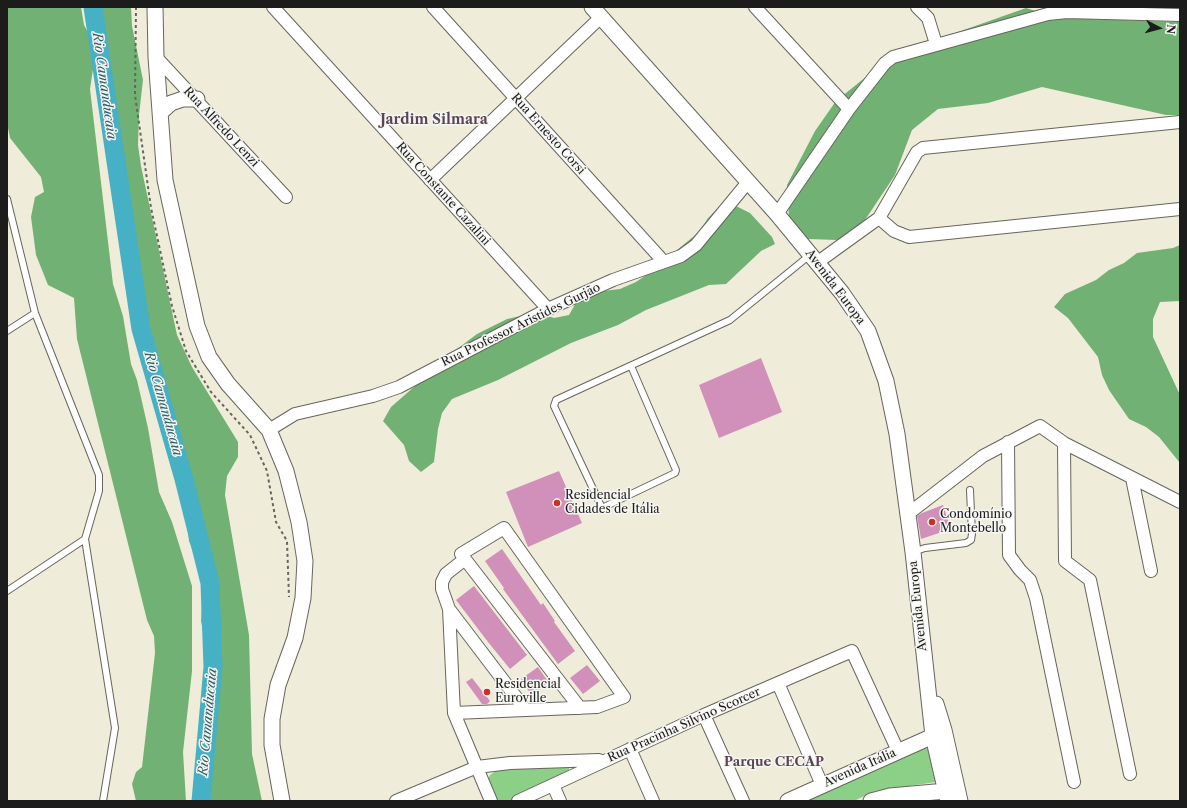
<!DOCTYPE html>
<meta charset="utf-8">
<style>
body{margin:0}
#map{position:relative;width:1187px;height:808px;overflow:hidden;background:#f0ecda;font-family:"Libre Caslon Text",serif}
canvas{display:block}
.frame{position:absolute;inset:0;border:8px solid #1c1c1c;pointer-events:none}
.north{position:absolute;left:1139px;top:8px;width:40px;height:40px;-webkit-text-stroke:3px #f6f6f2;paint-order:stroke;rotate:96deg;font-size:11px;font-weight:700;line-height:16px;text-align:center;color:#1c1c1c}
.north::after{content:'';display:block;margin:auto;width:14px;height:18px;background:#1c1c1c;clip-path:polygon(50% 0,100% 100%,50% 72%,0 100%)}
</style>
<div id="map">
<canvas width="1187" height="808"></canvas>
<div class="frame"></div>
<div class="north">N</div>
</div>
<script>
const ctx = document.querySelector('canvas').getContext('2d');
ctx.lineJoin = 'round';
function fill(path, color) {
  ctx.fillStyle = color;
  ctx.fill(path, 'evenodd');
}
function shape(rows) {
  const path = new Path2D();
  for (const r of rows) {
    path.moveTo(r[0], r[1]);
    for (let i = 2; i < r.length; i += 2) path.lineTo(r[i], r[i + 1]);
  }
  return path;
}
function stroke(path, color, width, dash) {
  ctx.strokeStyle = color;
  ctx.lineWidth = width;
  ctx.lineCap = dash ? 'butt' : 'round';
  ctx.setLineDash(dash || []);
  ctx.stroke(path);
}
function write(font, color, halo, rows, align = 'center') {
  ctx.font = font + ' "Libre Caslon Text",serif';
  ctx.lineWidth = 3;
  ctx.setLineDash([]);
  ctx.textBaseline = 'middle';
  ctx.strokeStyle = halo;
  ctx.fillStyle = color;
  for (const [text, x, y, turn = 0] of rows) {
    ctx.save();
    ctx.translate(x, y);
    ctx.rotate((+turn || 0) * Math.PI / 180);
    ctx.textAlign = isNaN(turn) ? turn : align;
    if (halo) ctx.strokeText(text, 0, 0);
    ctx.fillText(text, 0, 0);
    ctx.restore();
  }
}
const green = shape([
 [922,748,932,749,936,782,875,791,854,801,802,801],
 [564,764,569,767,569,773,510,801,498,801,494,798,487,781,490,775,497,770]
]);
const forest = shape([
 [7,7,81,7,84,25,92,40,95,56,90,89,113,284,123,316,131,364,137,380,148,428,159,492,172,522,192,586,192,671,183,752,186,801,136,801,132,784,136,772,142,767,155,653,154,636,147,620,77,339,74,298,48,285,36,255,31,217,35,197,44,192,41,177,10,138,7,123],
 [96,7,131,7,132,26,143,80,139,115,138,145,141,166,177,335,192,367,238,442,238,457,227,476,225,495,249,635,252,754,262,801,201,801,203,769,201,752,211,671,201,621,203,588,201,571,189,541,185,507,179,476,177,443,172,427,152,381,145,350,134,318,129,286,131,253,123,205,122,153,112,106,106,57],
 [1026,8,1059,18,1180,22,1180,115,1166,115,1042,87,988,103,938,109,912,130,895,175,861,226,837,240,808,239,789,218,787,185,815,131,836,101,893,55],
 [736,206,750,213,772,237,775,244,761,251,726,284,709,285,646,310,618,325,571,343,498,380,452,399,442,413,438,429,434,462,421,472,409,461,404,445,383,421,391,407,415,386,425,373,477,334,507,319,538,312,554,318,569,315,577,301,603,291,620,289,636,282,649,273,699,232,708,218,719,207],
 [1180,245,1180,301,1160,302,1153,319,1153,337,1180,395,1180,463,1159,437,1146,427,1129,419,1109,390,1102,375,1098,357,1068,318,1054,307,1065,294,1096,280,1109,270,1124,263,1137,253,1173,248]
]);
const river = shape([
 [93,7,141,329,184,479,210,583,213,667,201,801]
]);
const building = shape([
 [761,358,782,412,719,438,699,385],
 [559,471,582,523,528,547,506,492],
 [943,505,951,529,921,539,917,516,922,513],
 [502,549,541,605,543,603,555,621,554,622,575,651,558,664,503,589,504,588,485,561],
 [474,586,527,655,510,669,488,642,456,600],
 [587,665,600,681,583,694,570,678],
 [538,667,549,683,532,696,521,679],
 [472,678,490,701,487,704,482,704,466,682]
]);
const path = shape([
 [136,7,135,95,151,208,172,306,186,351,211,392,250,435,267,471,276,522,287,541,289,597]
]);
const service = shape([
 [7,199,35,313,99,475,99,491,85,539,115,728,103,801],
 [7,331,35,313],
 [631,366,676,470,675,473,602,508,554,406,556,400,730,320,810,255],
 [913,552,925,548,966,543,971,540,972,534,970,490],
 [7,591,85,539]
]);
const minor = shape([
 [273,7,548,309],
 [433,7,664,262],
 [755,7,849,109],
 [917,7,928,18,936,44],
 [156,57,286,197],
 [430,180,601,17],
 [777,214,849,109,885,63,893,57,1048,14,1067,12,1180,15],
 [879,218,894,231,909,237,1180,209],
 [818,262,879,218,917,152,923,148,1180,122],
 [269,430,295,414,373,396,399,387,548,309,613,280,681,256,696,245,748,182],
 [1008,442,1009,555,1020,570,1030,580,1036,598,1074,782],
 [1064,443,1065,561,1090,580,1130,774],
 [1132,478,1151,571],
 [908,514,983,456,1040,426,1064,443,1180,502],
 [465,559,446,574,442,582,442,589,449,609,454,713,491,801],
 [449,609,525,709],
 [778,683,822,785],
 [454,713,597,707,624,697,504,528,461,554,580,708],
 [704,715,743,801],
 [630,749,653,801],
 [553,785,560,801],
 [396,801,477,767,510,763,599,760],
 [518,801,704,715,852,651,898,751]
]);
const tertiary = shape([
 [155,7,156,57,165,180,197,326,209,357,228,384,269,430,286,471,299,522,305,561,303,598,295,638,278,685,272,719,272,745,282,801],
 [592,7,777,214,842,293,868,331,886,381,897,434,913,552,933,736,948,801],
 [160,113,171,103,183,99,197,99],
 [936,704,944,730,960,801],
 [788,801,933,736,940,738,950,757],
 [871,801,890,796,946,791,953,786]
]);
const markers = [
 [557,503,4,"#c8321e"],
 [932,522,4,"#c8321e"],
 [487,692,4,"#c8321e"]
];
const streetNames = [
 ["Rua Alfredo Lenzi",221,127,47],
 ["Rua Ernesto Corsi",548,134,48],
 ["Rua Constante Cazalini",443,194,48],
 ["Avenida Europa",835,287,53],
 ["Rua Professor Aristides Gurjão",521,325,-26],
 ["Avenida Europa",918,606,-96],
 ["Rua Pracinha Silvino Scorcer",684,725,-24],
 ["Avenida Itália",860,768,-24]
];
const poiNames = [
 ["Residencial",565,496],
 ["Cidades de Itália",565,510],
 ["Condomínio",940,515],
 ["Montebello",940,529],
 ["Residencial",495,685],
 ["Euroville",495,699]
];
const waterNames = [
 ["Rio Camanducaia",104,86,82],
 ["Rio Camanducaia",163,404,74],
 ["Rio Camanducaia",208,722,-85]
];
const neighbourhoodNames = [
 ["Parque CECAP",774,762]
];
const quarterNames = [
 ["Jardim Silmara",434,120]
];
fill(green, '#8ccf87');
fill(forest, '#71b274');
stroke(river, '#46b0c5', 19);
fill(building, '#d190b9');
stroke(service, '#66655e', 8);
stroke(minor, '#66655e', 14);
stroke(tertiary, '#66655e', 17);
stroke(path, '#66655e', 2, [3, 3]);
stroke(service, '#fff', 6);
stroke(minor, '#fff', 12);
stroke(tertiary, '#fff', 15);
for (const [x, y, r, color] of markers) {
  const dot = new Path2D();
  dot.arc(x, y, r, 0, 2 * Math.PI);
  ctx.fillStyle = color;
  ctx.fill(dot);
  stroke(dot, '#f6f6f2', 1.5);
}
write('12px', '#1c1c1c', '#f6f6f2', streetNames);
write('12px', '#1c1c1c', '#f6f6f2', poiNames, 'left');
write('italic 13px', '#2f5f68', '#f6f6f2', waterNames);
write('bold 13px', '#5b4553', '#f6f6f2', neighbourhoodNames);
write('bold 14px', '#5b4553', '#f6f6f2', quarterNames);
</script>
